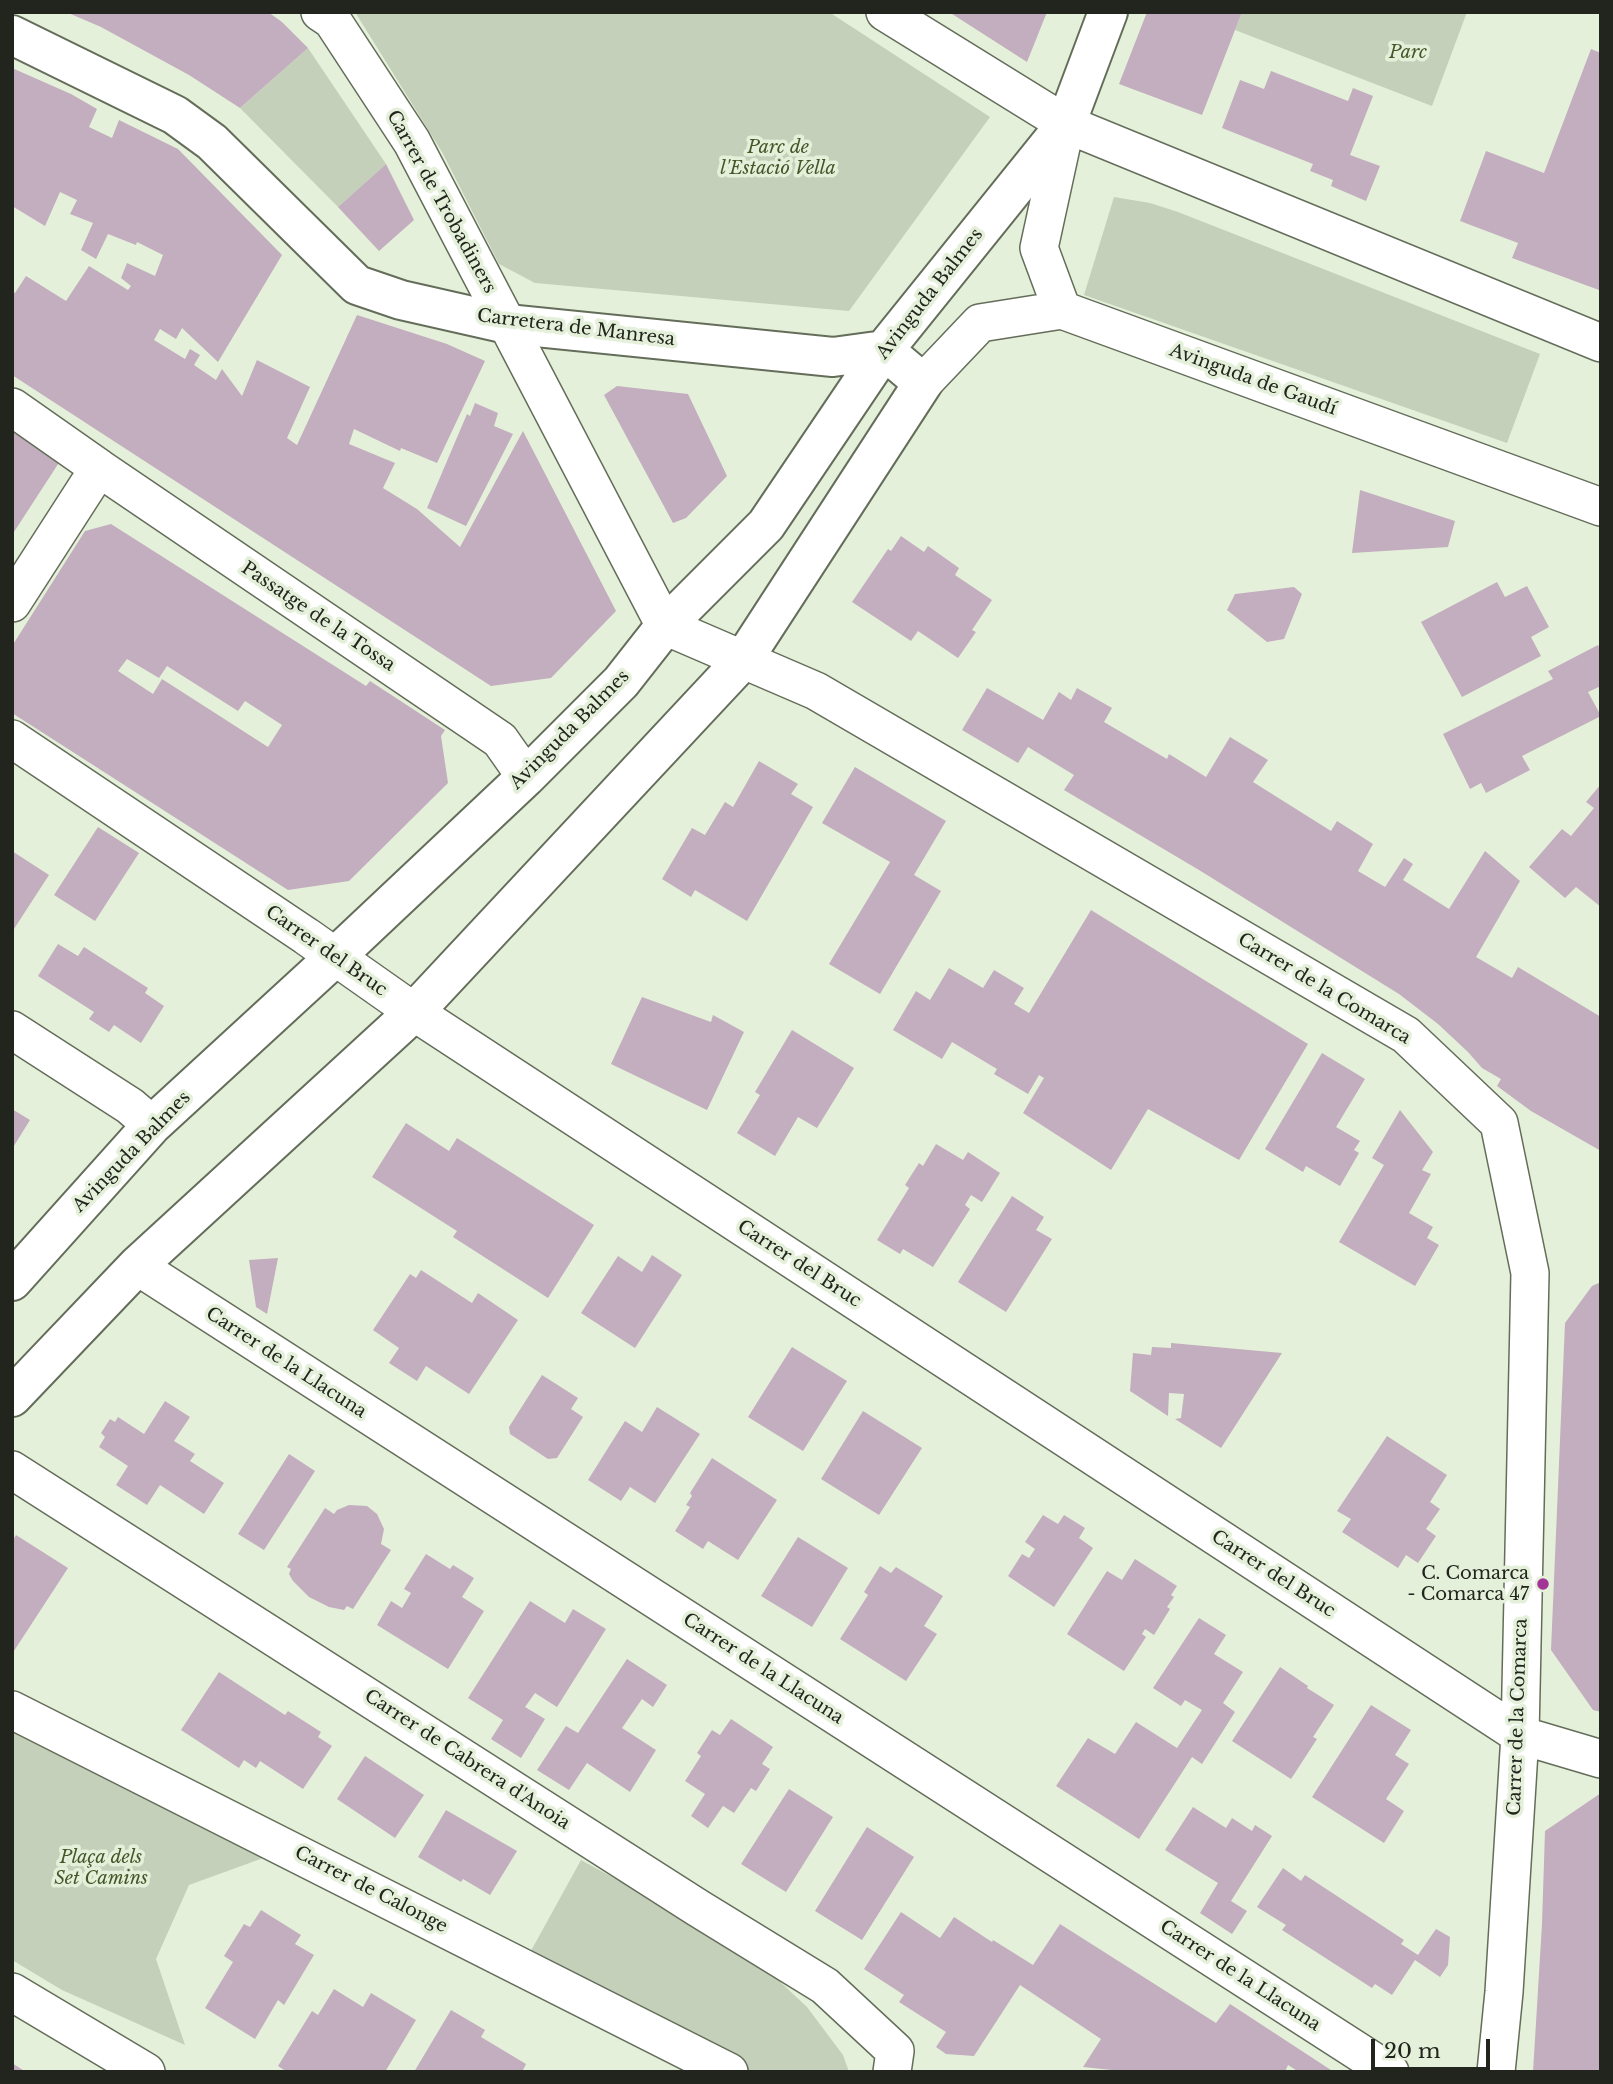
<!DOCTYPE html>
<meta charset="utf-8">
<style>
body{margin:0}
#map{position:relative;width:1613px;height:2084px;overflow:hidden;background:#e5f0da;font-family:"Libre Baskerville",serif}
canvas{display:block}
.frame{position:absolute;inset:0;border:14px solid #21251d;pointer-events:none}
.scale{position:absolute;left:1371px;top:2039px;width:119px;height:32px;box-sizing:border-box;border:4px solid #21251d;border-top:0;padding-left:9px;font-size:21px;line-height:24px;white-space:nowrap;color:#21251d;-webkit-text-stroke:5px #e5f0da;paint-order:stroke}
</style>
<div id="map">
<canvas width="1613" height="2084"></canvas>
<div class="frame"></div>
<div class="scale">20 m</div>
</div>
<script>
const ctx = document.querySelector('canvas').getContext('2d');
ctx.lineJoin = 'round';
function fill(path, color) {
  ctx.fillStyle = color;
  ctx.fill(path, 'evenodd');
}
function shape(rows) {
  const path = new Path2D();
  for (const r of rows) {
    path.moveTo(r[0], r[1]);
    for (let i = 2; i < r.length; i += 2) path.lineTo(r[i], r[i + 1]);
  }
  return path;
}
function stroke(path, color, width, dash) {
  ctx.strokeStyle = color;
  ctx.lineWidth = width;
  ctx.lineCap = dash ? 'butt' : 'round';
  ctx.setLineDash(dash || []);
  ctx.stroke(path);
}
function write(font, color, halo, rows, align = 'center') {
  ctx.font = font + ' "Libre Baskerville",serif';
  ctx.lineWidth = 7;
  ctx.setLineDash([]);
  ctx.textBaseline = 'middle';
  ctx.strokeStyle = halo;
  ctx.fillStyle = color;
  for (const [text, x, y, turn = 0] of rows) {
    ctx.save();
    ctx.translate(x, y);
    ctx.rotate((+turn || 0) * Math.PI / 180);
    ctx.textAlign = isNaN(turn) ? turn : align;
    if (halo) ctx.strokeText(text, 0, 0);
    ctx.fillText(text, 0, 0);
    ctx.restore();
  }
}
const green = shape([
 [355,12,829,12,990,117,849,311,535,283,499,264,442,152],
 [1242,12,1467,12,1432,106,1235,30],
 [308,48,386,164,338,207,240,108],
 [1114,197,1150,203,1178,212,1540,354,1507,443,1084,295],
 [12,1728,266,1857,189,1885,156,1959,185,2045,62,1990,12,1960],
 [581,1860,746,1950,807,2007,843,2055,849,2072,702,2072,516,1978]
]);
const building = shape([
 [66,12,268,12,282,22,308,48,240,108,189,75,101,27],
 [949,12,1047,12,1027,62],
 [1147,12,1242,12,1202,115,1119,84],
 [1591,49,1601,53,1601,284,1599,290,1512,258,1518,243,1460,221,1486,151,1544,173],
 [12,68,71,94,97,109,89,127,112,138,119,120,178,149,282,255,218,362,182,328,176,339,160,329,154,340,185,359,190,349,200,355,194,365,216,380,222,369,242,396,257,360,310,387,287,438,297,445,357,315,447,344,485,361,437,463,401,448,400,451,354,429,349,444,395,463,383,488,417,509,460,547,523,431,616,611,551,678,491,686,12,375,12,291,15,293,26,276,66,301,89,266,128,290,131,286,121,278,127,263,155,276,163,255,137,242,136,245,108,234,96,259,81,250,93,223,70,214,77,200,60,192,45,226,12,206],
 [1271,71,1348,101,1353,88,1373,96,1350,155,1380,166,1366,201,1331,186,1333,180,1310,171,1313,164,1222,128,1240,80,1264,89],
 [386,164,414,220,379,251,338,207],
 [617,386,688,394,727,476,686,518,673,523,604,395],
 [475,403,498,413,494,426,513,434,466,526,427,508,467,414,470,416],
 [12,426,62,458,12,535],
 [1360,490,1455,521,1448,547,1352,553],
 [111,524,366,686,370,681,445,730,441,736,448,783,349,881,288,890,12,713,12,646,85,531],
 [127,659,159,678,167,666,238,711,245,701,282,725,268,747,162,679,153,694,118,671],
 [901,536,924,552,928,546,959,568,955,575,992,600,972,630,976,632,958,658,918,631,911,641,852,602,888,549,891,551],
 [1497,582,1505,597,1527,586,1549,627,1531,637,1541,656,1462,697,1421,622],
 [1294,587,1302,594,1284,639,1267,642,1227,610,1235,594],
 [1598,645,1601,651,1601,686,1588,692,1601,716,1522,756,1530,770,1486,793,1481,783,1470,789,1443,734,1553,679,1548,671],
 [987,688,1043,720,1059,692,1071,700,1077,688,1112,708,1104,722,1167,759,1169,754,1206,777,1230,737,1268,760,1253,782,1331,831,1337,821,1373,844,1358,871,1385,887,1404,858,1413,864,1403,880,1449,909,1485,851,1520,881,1476,957,1512,978,1518,967,1601,1017,1601,1151,1531,1111,1497,1086,1501,1079,1482,1068,1468,1052,1438,1024,1399,994,1199,870,1064,790,1074,775,1028,747,1018,763,962,730],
 [759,761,798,784,791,794,813,807,747,921,695,890,691,897,662,879,692,828,705,835,725,802,733,807],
 [855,767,946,821,914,875,941,891,880,994,829,964,890,862,822,823],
 [1601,784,1601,907,1576,887,1565,898,1529,867,1562,829,1571,836,1594,808,1586,802],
 [98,827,139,853,95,921,54,895],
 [12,851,49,875,12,932],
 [1091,910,1308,1044,1239,1160,1148,1109,1111,1170,1023,1113,1044,1078,1039,1075,1028,1094,994,1074,997,1069,952,1042,942,1059,893,1030,916,991,930,1000,949,968,983,988,994,970,1024,988,1014,1004,1029,1013],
 [58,944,78,956,84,947,148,988,145,993,164,1006,141,1043,114,1025,109,1032,89,1019,94,1012,38,976],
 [642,997,711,1022,713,1015,744,1032,707,1110,611,1064],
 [792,1030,854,1068,817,1128,798,1117,775,1156,737,1133,760,1095,755,1092],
 [1322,1053,1365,1079,1336,1127,1360,1141,1354,1150,1359,1153,1340,1186,1306,1166,1303,1172,1265,1149],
 [12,1109,30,1120,12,1149],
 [1400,1110,1433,1152,1422,1170,1431,1174,1409,1213,1433,1227,1427,1238,1439,1245,1415,1286,1339,1242,1384,1165,1372,1158],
 [406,1123,449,1151,457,1138,594,1225,548,1298,453,1237,457,1231,372,1177],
 [936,1144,963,1160,968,1152,1000,1173,982,1202,971,1195,965,1205,970,1209,933,1267,903,1249,900,1254,877,1240,909,1188,905,1185,919,1163,923,1166],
 [1012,1196,1044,1217,1036,1230,1052,1239,1006,1312,958,1282],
 [652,1255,682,1275,635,1348,581,1313,618,1256,642,1272],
 [278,1258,267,1314,256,1307,249,1260],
 [421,1270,472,1303,478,1293,518,1320,469,1394,426,1366,417,1381,389,1363,399,1348,373,1330,410,1274,416,1278],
 [1601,1282,1601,1712,1593,1710,1551,1650,1565,1323,1592,1286],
 [1171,1343,1282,1353,1221,1448,1175,1419,1181,1418,1184,1394,1169,1393,1168,1416,1130,1391,1133,1353,1151,1355,1152,1347,1171,1348],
 [792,1347,847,1381,803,1451,748,1417],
 [542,1375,578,1398,571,1409,583,1417,557,1458,548,1459,510,1434,509,1427],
 [165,1401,190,1417,174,1441,195,1454,190,1461,224,1483,204,1514,160,1485,147,1505,116,1485,128,1466,99,1447,105,1437,101,1433,110,1419,115,1422,118,1417,144,1434],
 [657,1407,700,1434,655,1503,630,1487,621,1501,588,1480,625,1421,642,1432],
 [863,1411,922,1448,879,1515,821,1479],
 [1387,1436,1447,1475,1430,1502,1440,1509,1426,1529,1436,1536,1418,1563,1406,1555,1398,1568,1342,1532,1351,1519,1337,1511],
 [289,1454,315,1471,264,1550,238,1534],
 [712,1458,777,1500,738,1560,708,1541,703,1549,675,1531,690,1507,686,1505,692,1496,690,1493],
 [349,1505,367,1506,377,1514,384,1529,381,1544,391,1550,353,1609,347,1606,344,1610,329,1607,309,1597,293,1581,289,1574,291,1569,287,1567,325,1508,334,1514,337,1510],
 [1043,1515,1058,1524,1064,1515,1085,1528,1079,1538,1093,1548,1054,1607,1008,1576,1022,1554,1029,1558,1035,1549,1025,1542],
 [16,1535,68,1568,12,1654,12,1542],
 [798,1537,848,1568,812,1627,761,1596],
 [426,1554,450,1569,453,1565,474,1578,462,1597,484,1611,448,1669,377,1625,391,1601,402,1608,411,1593,404,1589],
 [1135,1559,1177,1586,1171,1595,1174,1597,1167,1607,1170,1609,1154,1635,1145,1629,1142,1634,1146,1637,1124,1671,1067,1634,1107,1571,1122,1580],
 [880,1566,891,1573,896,1567,943,1596,924,1626,937,1634,906,1681,840,1639,868,1595,864,1592],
 [530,1601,565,1623,573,1609,606,1629,557,1707,535,1693,525,1707,545,1719,521,1758,491,1739,503,1720,468,1698],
 [1199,1618,1226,1635,1214,1654,1243,1672,1223,1703,1235,1712,1202,1764,1192,1757,1139,1839,1056,1786,1088,1738,1115,1754,1136,1722,1177,1748,1202,1710,1185,1700,1181,1706,1153,1688],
 [627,1659,667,1685,653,1707,642,1699,622,1728,656,1750,630,1792,587,1763,569,1790,537,1770,566,1726,578,1733],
 [1280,1667,1308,1686,1307,1688,1334,1705,1313,1737,1317,1739,1291,1779,1232,1741],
 [219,1672,285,1715,288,1711,321,1732,318,1737,332,1746,303,1789,260,1761,256,1768,244,1760,239,1768,181,1730],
 [1371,1705,1411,1730,1395,1755,1409,1764,1386,1799,1404,1811,1384,1843,1312,1797],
 [731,1719,773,1747,762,1764,770,1769,756,1791,751,1788,734,1813,723,1806,708,1828,691,1816,705,1794,685,1781,701,1756,697,1753,712,1730,720,1735],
 [365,1756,424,1795,395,1838,337,1799],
 [789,1789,833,1817,786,1892,741,1864],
 [1601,1793,1601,2072,1533,2072,1542,1924,1545,1831],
 [1193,1807,1226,1828,1232,1818,1252,1831,1255,1825,1272,1836,1231,1901,1247,1911,1232,1934,1200,1913,1218,1883,1165,1850],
 [446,1810,517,1851,490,1895,463,1879,461,1882,418,1857],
 [867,1827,914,1857,862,1940,815,1911],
 [1283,1868,1301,1881,1305,1875,1404,1940,1401,1944,1418,1955,1436,1929,1450,1937,1448,1965,1440,1977,1415,1960,1392,1995,1375,1984,1372,1988,1282,1930,1286,1925,1257,1907],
 [261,1910,301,1935,295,1944,314,1955,284,2005,278,2000,255,2039,205,2008,233,1962,224,1956,244,1924,250,1927],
 [901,1912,940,1938,954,1917,992,1942,993,1940,1033,1965,1060,1924,1216,2023,1230,2004,1334,2072,1299,2072,1288,2065,1285,2072,1131,2072,1083,2067,1101,2039,1020,1985,974,2056,946,2054,936,2047,946,2032,899,2002,904,1995,864,1969],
 [334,1989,363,2007,371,1993,416,2020,385,2072,287,2072,278,2066,312,2011,318,2015],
 [451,2010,485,2030,481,2037,526,2064,522,2072,414,2072],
 [12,2063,26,2072,12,2072]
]);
const street = shape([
 [320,12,332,20,412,142,665,626,816,691,1406,1035,1499,1123,1530,1273,1520,1735,1504,1992,1496,2072],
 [885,12,1066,124,1601,343],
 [1062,310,1039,248,1066,124],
 [923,383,980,323,1062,310,1601,507],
 [12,407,99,468],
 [12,603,99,468,500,740,526,777],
 [12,739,306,936,414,1012,1520,1735,1601,1759],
 [12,1030,130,1106,152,1125],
 [137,1266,1390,2072],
 [12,1470,698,1908,825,1986,895,2051,892,2072],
 [12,1710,729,2072],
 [12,1992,146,2072]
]);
const secondary = shape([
 [12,35,175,115,212,142,357,285,401,300,507,324,833,357,884,350,923,383,743,660,414,1012,137,1266,12,1397],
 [12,1281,152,1125,336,956,526,777,621,682,665,626,766,525,884,350,1066,124,1108,12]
]);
const markers = [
 [1543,1584,7,"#a23595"]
];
const parkNames = [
 ["Parc",1408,53],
 ["Parc de",778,148],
 ["l'Estació Vella",778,169],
 ["Plaça dels",101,1858],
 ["Set Camins",101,1879]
];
const streetNames = [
 ["Carrer de Trobadiners",441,202,61],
 ["Avinguda Balmes",930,294,-52],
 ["Carretera de Manresa",576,328,7],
 ["Avinguda de Gaudí",1253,380,20],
 ["Passatge de la Tossa",318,617,34],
 ["Avinguda Balmes",570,730,-45],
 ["Carrer del Bruc",326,951,35],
 ["Carrer de la Comarca",1324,989,31],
 ["Avinguda Balmes",132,1152,-46],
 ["Carrer del Bruc",799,1264,33],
 ["Carrer de la Llacuna",286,1363,33],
 ["Carrer del Bruc",1273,1574,33],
 ["Carrer de la Llacuna",763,1669,33],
 ["Carrer de la Comarca",1518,1717,-88],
 ["Carrer de Cabrera d'Anoia",467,1760,33],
 ["Carrer de Calonge",371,1890,27],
 ["Carrer de la Llacuna",1240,1976,33]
];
const poiNames = [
 ["C. Comarca",1529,1574],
 ["- Comarca 47",1529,1595]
];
fill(green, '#c5d0ba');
fill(building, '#c2aebe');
stroke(street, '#646d5a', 40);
stroke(secondary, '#646d5a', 42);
stroke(street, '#fff', 37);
stroke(secondary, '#fff', 38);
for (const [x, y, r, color] of markers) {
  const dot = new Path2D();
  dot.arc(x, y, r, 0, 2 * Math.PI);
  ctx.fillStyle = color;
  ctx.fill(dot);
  stroke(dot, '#e5f0da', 2.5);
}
write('italic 18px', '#435729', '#e5f0da', parkNames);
write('18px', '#21251d', '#e5f0da', streetNames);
write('18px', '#21251d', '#e5f0da', poiNames, 'right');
</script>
